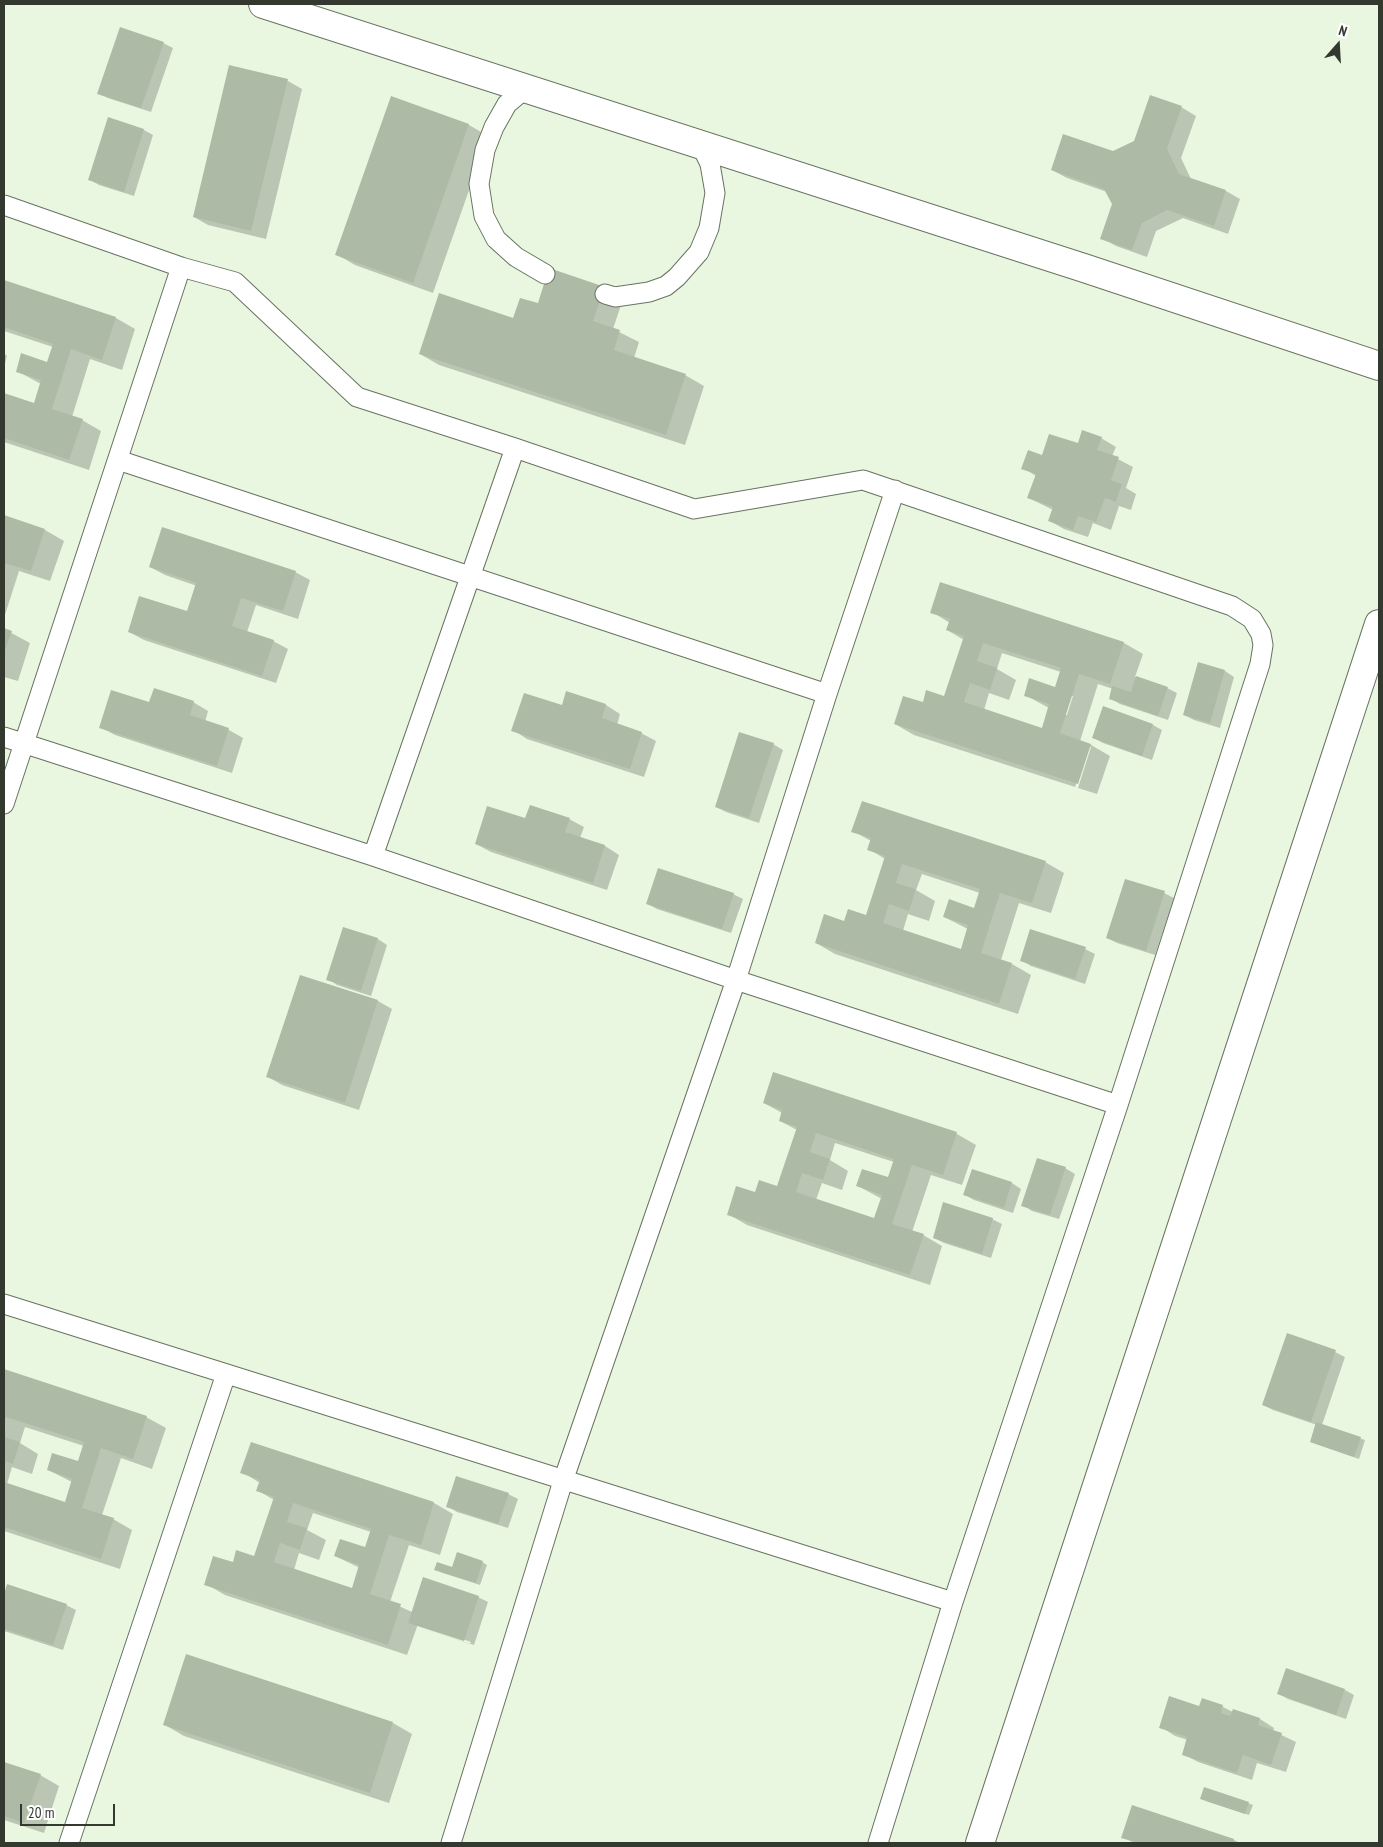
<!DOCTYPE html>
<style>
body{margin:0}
#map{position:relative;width:1383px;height:1847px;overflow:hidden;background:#eaf7e0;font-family:"PT Sans Narrow",sans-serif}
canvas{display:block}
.frame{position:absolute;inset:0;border:5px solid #343930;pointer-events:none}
.north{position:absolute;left:1313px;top:20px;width:50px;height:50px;-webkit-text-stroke:4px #fff;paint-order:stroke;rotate:19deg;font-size:14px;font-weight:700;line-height:20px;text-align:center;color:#343930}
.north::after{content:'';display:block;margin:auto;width:18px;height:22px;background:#343930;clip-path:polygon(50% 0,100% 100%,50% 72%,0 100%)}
.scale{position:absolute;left:20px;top:1804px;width:95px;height:22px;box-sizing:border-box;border:2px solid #343930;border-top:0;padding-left:6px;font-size:15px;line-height:18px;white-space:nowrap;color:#343930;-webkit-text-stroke:4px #fff;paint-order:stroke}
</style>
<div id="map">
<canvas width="1383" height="1847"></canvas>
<div class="frame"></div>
<div class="north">N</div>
<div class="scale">20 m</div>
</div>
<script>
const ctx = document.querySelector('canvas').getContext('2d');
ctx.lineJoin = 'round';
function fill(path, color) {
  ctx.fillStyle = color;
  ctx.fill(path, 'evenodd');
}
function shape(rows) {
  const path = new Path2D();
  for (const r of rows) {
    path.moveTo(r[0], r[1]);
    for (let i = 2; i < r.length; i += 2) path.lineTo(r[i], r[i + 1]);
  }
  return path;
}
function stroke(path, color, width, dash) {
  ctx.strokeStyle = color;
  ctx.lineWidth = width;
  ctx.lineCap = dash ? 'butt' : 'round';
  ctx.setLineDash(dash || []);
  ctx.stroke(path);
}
const shadow = shape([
 [163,43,173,48,151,112,108,98,99,93],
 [230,67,288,81,302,89,266,239,208,225,194,217],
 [392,98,469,125,488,136,433,293,355,265,336,254],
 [1181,107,1196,116,1181,158,1191,179,1226,191,1240,199,1228,234,1183,218,1156,231,1147,257,1116,246,1102,238,1113,204,1107,192,1067,178,1052,170,1113,152,1135,142],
 [109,119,144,130,153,135,134,196,99,185,89,179],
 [4,282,116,318,135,329,122,370,90,359,72,417,82,420,101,431,89,470,4,442,4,394,34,404,41,384,17,371,48,363,53,347,4,331],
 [623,299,613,329,639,342,634,358,685,375,704,386,685,445,439,365,420,354,514,319,539,305],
 [4,353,7,356,4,367],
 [1101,438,1116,447,1112,456,1133,467,1126,488,1136,494,1131,510,1119,506,1111,530,1093,523,1088,537,1064,529,1050,521,1053,510,1029,498,1036,476,1023,468,1043,457],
 [4,517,45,530,64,541,50,581,19,571,4,618],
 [150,567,295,572,310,580,298,619,256,605,247,632,273,641,288,649,276,683,144,640,129,632,188,613,197,586,165,575],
 [932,612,1124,643,1143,654,1135,677,1167,688,1177,693,1168,720,1120,704,1110,698,1113,689,1098,684,1080,741,1091,745,1110,756,1097,794,1078,788,1091,747,1089,747,1075,787,914,735,895,724,924,703,945,697,964,640,947,630,950,623],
 [1002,653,1061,672,1056,688,1025,695,1049,708,1042,729,984,710,989,693,1009,700,1016,680,997,669],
 [1071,696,1073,696,1067,715,1064,715],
 [4,629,30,643,18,681,4,677],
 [1199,664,1225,671,1234,677,1220,728,1194,720,1184,715],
 [567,693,606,705,620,714,617,725,641,733,656,741,644,777,527,739,513,730,563,707],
 [193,702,208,711,205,722,229,730,243,738,232,773,115,735,100,727,150,704],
 [1104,708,1153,725,1162,730,1152,760,1103,743,1094,738],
 [773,744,783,750,759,823,726,812,716,807],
 [569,819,584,827,580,838,605,846,619,855,607,890,491,852,476,844,526,820],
 [853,831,1045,862,1064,873,1051,913,1019,903,1001,960,1012,964,1031,975,1018,1014,835,954,816,943,844,923,867,916,885,859,869,849,871,841],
 [922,874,980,893,975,909,944,917,968,929,962,950,903,931,908,914,929,921,935,901,916,890],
 [1164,893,1174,898,1155,955,1117,943,1107,938],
 [733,894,743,899,731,933,657,909,648,904],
 [344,928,378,939,387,945,371,996,337,985,328,979],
 [1085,949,1095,954,1085,984,1031,966,1021,960],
 [300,976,378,1001,392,1009,359,1110,282,1085,268,1077],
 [774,1074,957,1134,976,1145,962,1185,931,1175,912,1232,923,1235,942,1246,930,1285,747,1225,728,1214,756,1194,778,1188,797,1130,780,1121,782,1113,764,1103],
 [835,1143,894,1162,889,1179,858,1186,882,1199,875,1220,816,1200,822,1183,842,1190,848,1171,830,1160],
 [1065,1168,1075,1174,1059,1219,1032,1211,1023,1205],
 [1012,1183,1021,1189,1013,1213,974,1200,965,1195],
 [992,1219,1002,1224,991,1258,944,1243,934,1238],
 [1335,1352,1345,1357,1322,1425,1365,1440,1359,1459,1316,1444,1311,1442,1317,1425,1273,1410,1263,1405],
 [4,1370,146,1417,166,1428,152,1469,121,1458,102,1515,113,1519,132,1530,120,1569,4,1531],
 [25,1427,84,1446,78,1462,48,1470,72,1482,66,1503,7,1484,12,1467,32,1474,38,1454,20,1443],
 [251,1443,434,1503,453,1514,440,1555,409,1545,390,1602,412,1612,478,1597,488,1602,474,1645,419,1627,470,1644,471,1642,418,1624,407,1655,225,1595,206,1584,234,1564,255,1558,274,1500,257,1490,260,1483,242,1472],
 [313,1513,371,1532,366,1549,335,1556,360,1568,353,1590,294,1570,299,1553,319,1560,326,1540,307,1530],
 [508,1494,518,1499,508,1528,457,1512,447,1506],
 [482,1562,487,1565,480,1585,440,1572],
 [8,1586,66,1605,76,1610,63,1650,4,1631,4,1598],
 [1345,1690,1354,1695,1346,1719,1288,1699,1279,1694],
 [1203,1700,1223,1707,1233,1712,1260,1719,1274,1728,1273,1731,1296,1742,1286,1772,1257,1763,1252,1780,1198,1762,1183,1754,1188,1740,1175,1736,1161,1727,1200,1708],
 [393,1723,412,1734,389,1803,184,1736,165,1725],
 [4,1763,40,1775,59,1786,44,1833,4,1820],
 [1206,1801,1248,1803,1253,1805,1249,1815],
 [1133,1807,1234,1840,1240,1843,1132,1842,1123,1837]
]);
const building = shape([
 [120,27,164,42,141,108,97,94],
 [229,65,288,79,251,231,193,217],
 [1150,95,1182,106,1167,149,1179,174,1226,190,1214,226,1167,210,1142,223,1132,250,1100,239,1112,204,1104,189,1051,170,1063,134,1113,151,1134,141],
 [391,96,469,124,413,283,335,255],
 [108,117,144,129,124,192,88,180],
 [549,268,605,287,593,321,620,330,614,350,686,374,666,435,419,354,439,293,513,318,520,298,538,303],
 [4,280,116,317,102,360,71,349,52,409,83,419,69,460,4,438,4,393,34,403,41,380,16,372,21,353,47,362,53,344,4,327],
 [1082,430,1102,437,1097,450,1119,457,1111,480,1122,484,1116,502,1105,498,1096,522,1078,516,1073,530,1048,521,1053,507,1027,498,1036,474,1021,469,1028,450,1042,455,1049,434,1078,443],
 [4,515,45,529,31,571,4,563],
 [162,527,296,571,283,611,241,598,232,626,274,640,262,676,128,632,139,596,187,611,196,583,149,567],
 [940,582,1124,642,1110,684,1079,674,1060,733,1091,744,1078,784,894,724,903,696,923,702,926,690,944,696,964,636,946,630,950,619,930,613],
 [983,643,1061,668,1055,687,1029,678,1024,696,1049,704,1042,728,964,702,970,683,990,690,997,668,977,661],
 [4,628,12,631,4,653],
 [1198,662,1225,670,1210,723,1183,715],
 [1136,676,1168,687,1158,716,1109,699,1112,686,1131,692],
 [154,688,194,701,190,715,229,728,217,766,99,728,111,690,149,702],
 [566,691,606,704,602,718,642,732,630,769,511,731,524,693,562,705],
 [1103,706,1153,724,1142,756,1092,738],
 [739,732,774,743,749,818,715,807],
 [862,801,1046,861,1032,903,1000,893,981,953,1012,963,999,1004,815,943,824,914,844,921,848,909,866,915,885,856,867,850,871,838,851,832],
 [902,864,980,889,974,908,949,899,943,917,968,925,961,949,883,923,889,904,909,911,916,889,896,883],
 [530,805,570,818,565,832,605,845,593,883,475,844,487,806,525,818],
 [658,868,734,893,722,929,646,904],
 [1125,879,1165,891,1146,951,1106,938],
 [343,927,378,938,361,991,326,980],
 [1030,929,1086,947,1075,979,1020,961],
 [300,975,378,1000,345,1103,266,1077],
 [773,1072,957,1132,943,1175,912,1165,892,1224,924,1234,910,1275,727,1215,736,1186,755,1192,759,1180,777,1186,797,1127,779,1121,782,1110,763,1103],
 [816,1133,894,1159,888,1177,862,1169,856,1186,882,1195,874,1218,796,1192,802,1173,823,1180,830,1159,810,1152],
 [1037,1158,1066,1167,1050,1215,1021,1206],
 [972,1169,1012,1182,1004,1208,963,1195],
 [943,1202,993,1218,982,1254,933,1238],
 [1287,1333,1336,1350,1311,1422,1262,1405],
 [4,1369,147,1416,133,1459,101,1448,82,1508,114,1518,101,1559,4,1527,4,1482,65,1502,72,1479,47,1470,52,1453,78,1461,84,1442,6,1417,4,1422],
 [1316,1422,1361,1437,1354,1457,1310,1442],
 [4,1437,20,1442,13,1464,4,1461],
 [251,1442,434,1502,421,1545,389,1535,370,1594,401,1604,388,1645,204,1585,213,1556,233,1562,236,1550,254,1556,274,1497,256,1491,260,1480,240,1473],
 [293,1503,371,1529,365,1547,340,1539,334,1556,359,1565,352,1588,274,1562,280,1543,300,1550,307,1528,287,1522],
 [456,1476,509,1493,498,1524,446,1507],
 [457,1552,483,1561,476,1583,434,1570,437,1562,452,1567],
 [423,1577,479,1596,464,1641,408,1623],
 [7,1584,67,1604,53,1645,4,1629,4,1594],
 [186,1654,393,1722,370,1793,163,1725],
 [1286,1668,1345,1689,1336,1715,1277,1694],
 [1169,1696,1199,1706,1202,1698,1223,1705,1221,1713,1230,1716,1233,1709,1260,1718,1258,1725,1282,1733,1271,1765,1243,1755,1237,1773,1182,1755,1187,1737,1159,1728],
 [4,1762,41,1774,24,1823,4,1816],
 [1204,1787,1249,1802,1245,1814,1200,1799],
 [1132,1805,1234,1839,1233,1843,1139,1843,1121,1838]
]);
const service = shape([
 [526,88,507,104,494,127,485,150,479,184,484,216,496,239,516,257,545,274],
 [4,205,181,267],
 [605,294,615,297,649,292,666,286,677,277,699,252,709,228,715,193,710,164,701,145],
 [118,460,827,694],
 [4,737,373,856,736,980,1118,1105],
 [4,804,181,267,235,282,357,397,515,448,694,509,863,480,1232,606,1252,619,1261,634,1263,645,1260,664,1118,1105,953,1602,878,1843],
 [373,856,515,448],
 [4,1304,953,1602],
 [69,1843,226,1374],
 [451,1843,563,1481,736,980,827,694,895,490]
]);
const minor = shape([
 [263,4,1084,268,1379,366],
 [980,1843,1379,624]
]);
fill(shadow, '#0003');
fill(building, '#adbaa5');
stroke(service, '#687360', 21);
stroke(minor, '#687360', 30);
stroke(service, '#fff', 19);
stroke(minor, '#fff', 28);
</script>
